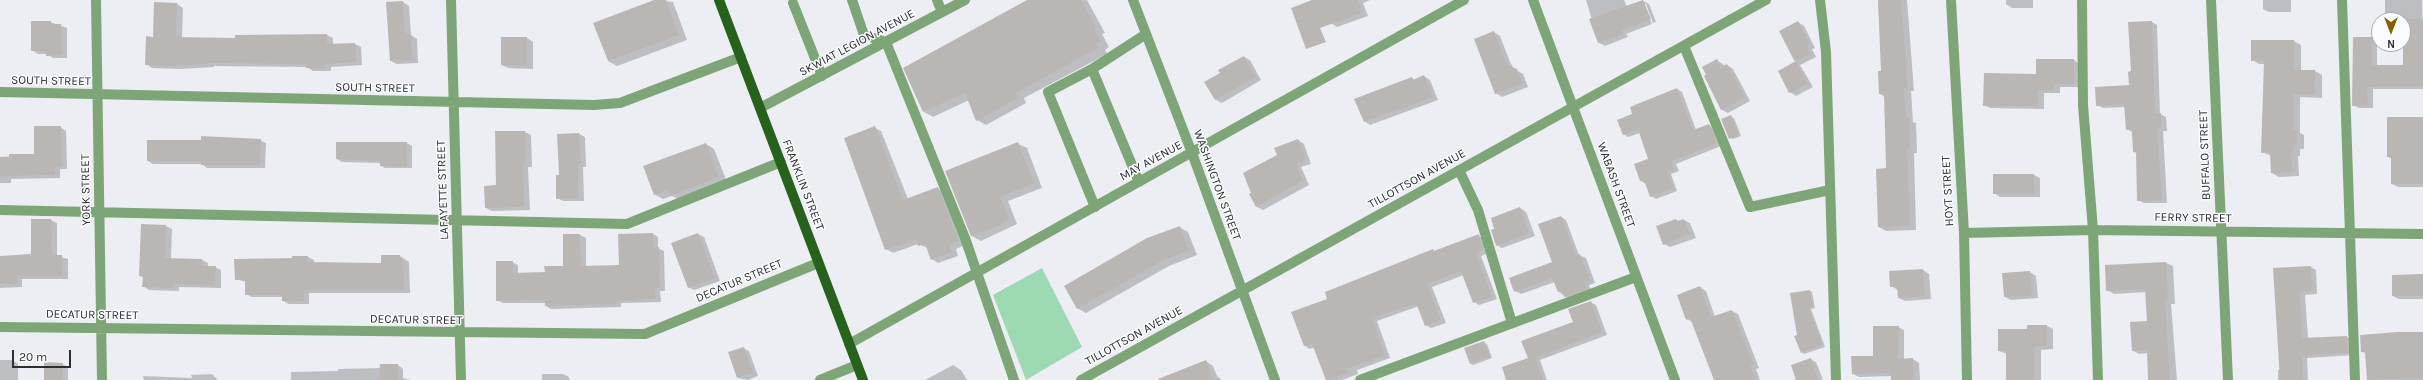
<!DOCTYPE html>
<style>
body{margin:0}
#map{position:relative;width:2423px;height:380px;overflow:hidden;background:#edeef3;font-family:Karla,sans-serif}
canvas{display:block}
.north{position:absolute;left:2371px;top:12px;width:40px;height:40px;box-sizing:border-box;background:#fbfcff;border:1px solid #a9aaac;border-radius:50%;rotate:180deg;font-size:11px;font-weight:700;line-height:16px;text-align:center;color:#2e2e30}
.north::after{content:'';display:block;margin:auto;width:14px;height:18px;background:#885f00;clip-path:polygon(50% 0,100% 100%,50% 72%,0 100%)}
.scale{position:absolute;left:12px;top:350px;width:59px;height:18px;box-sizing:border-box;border:2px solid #2e2e30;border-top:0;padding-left:5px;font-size:12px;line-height:14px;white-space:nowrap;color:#2e2e30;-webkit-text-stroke:3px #fbfcff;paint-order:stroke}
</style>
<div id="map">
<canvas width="2423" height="380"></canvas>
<div class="north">N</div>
<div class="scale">20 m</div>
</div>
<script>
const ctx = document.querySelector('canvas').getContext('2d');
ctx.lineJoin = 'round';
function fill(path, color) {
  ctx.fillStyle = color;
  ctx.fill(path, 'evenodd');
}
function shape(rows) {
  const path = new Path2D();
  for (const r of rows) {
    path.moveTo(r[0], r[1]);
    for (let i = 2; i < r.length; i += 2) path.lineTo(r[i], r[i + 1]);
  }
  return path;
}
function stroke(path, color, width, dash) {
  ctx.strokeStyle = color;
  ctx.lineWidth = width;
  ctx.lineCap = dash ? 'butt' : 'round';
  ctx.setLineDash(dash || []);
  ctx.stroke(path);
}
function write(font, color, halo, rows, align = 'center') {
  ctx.font = font + ' Karla,sans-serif';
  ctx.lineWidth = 3;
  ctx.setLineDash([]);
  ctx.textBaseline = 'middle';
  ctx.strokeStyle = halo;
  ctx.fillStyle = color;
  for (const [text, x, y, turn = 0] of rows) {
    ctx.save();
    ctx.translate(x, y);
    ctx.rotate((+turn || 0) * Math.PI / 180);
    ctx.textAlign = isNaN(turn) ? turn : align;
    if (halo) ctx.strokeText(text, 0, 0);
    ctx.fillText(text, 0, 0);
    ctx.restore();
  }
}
const green = shape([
 [1042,268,1082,347,1026,380,993,295]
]);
const shadow = shape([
 [657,0,673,2,687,40,617,66,608,61],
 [1030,0,1087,0,1105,33,1102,34,1109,47,1105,50,1107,54,1024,98,1026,103,986,125,977,120,969,100,933,117,924,112],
 [1323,0,1370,0,1363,3,1368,16,1337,27,1331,23],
 [1586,0,1624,0,1627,7,1643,1,1649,4,1656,22,1653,23,1646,4,1644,4,1652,24,1626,34,1628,37,1605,46,1599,43],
 [1878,0,1907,0,1914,91,1911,91,1913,122,1916,123,1917,153,1914,153,1916,230,1886,231,1879,227,1887,169,1885,97,1880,94,1882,72],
 [2006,0,2033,0,2033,8,2012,8,2006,4],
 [2263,0,2291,0,2291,12,2269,12,2263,9],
 [2385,0,2422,0,2423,89,2373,89,2373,108,2359,108,2353,105,2372,38,2377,41,2377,66,2404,66,2403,20,2385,20],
 [403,2,409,6,411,35,417,39,418,63,397,64,391,61],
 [155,3,177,4,183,8,182,38,236,39,327,35,333,38,333,45,355,44,361,47,362,65,331,67,331,71,313,71,307,67,214,66,214,67,181,69,152,68,146,64,154,38],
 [50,22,67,28,67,58,53,58,47,54,38,54,32,50],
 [1798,22,1804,26,1815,48,1812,49,1816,57,1800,65,1813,87,1796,96,1790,92,1779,71,1797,62,1795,61],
 [2152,22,2157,25,2160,114,2166,117,2167,131,2163,131,2167,203,2144,203,2138,200,2137,153,2134,152,2132,132,2127,129,2126,107,2103,108,2097,105,2130,86,2132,72],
 [1494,32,1500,36,1510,62,1514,69,1523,74,1528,87,1502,97,1496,93],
 [527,38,533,42,533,69,508,68,502,65],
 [2294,41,2301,45,2301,71,2315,71,2322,75,2322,98,2300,97,2300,133,2304,135,2304,149,2300,149,2300,156,2298,156,2299,176,2279,177,2272,173,2272,156,2262,152,2265,64,2259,64,2252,60],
 [1244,57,1250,60,1261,80,1222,103,1216,100,1221,73],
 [1717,60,1725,66,1727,65,1733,69,1750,101,1728,113,1722,110,1705,77],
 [2074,60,2079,64,2079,87,2060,87,2060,93,2044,93,2044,109,1990,108,1984,105,2037,75],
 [1424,76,1430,80,1438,100,1370,125,1364,121,1412,78,1415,80],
 [1677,89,1682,92,1696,130,1709,125,1714,128,1721,146,1676,164,1679,171,1671,174,1677,191,1656,199,1651,196,1646,184,1641,181,1650,159,1640,133,1628,137,1623,134,1633,115],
 [1731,117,1734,118,1741,136,1733,139,1730,138],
 [2423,118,2423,187,2398,187,2392,184,2392,159,2388,157],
 [60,127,66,131,67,169,60,169,60,178,11,179,11,183,0,183,0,157,35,155],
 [875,128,881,131,908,199,937,188,944,192,965,245,956,249,958,256,938,263,932,259,928,248,918,244,893,253,886,249],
 [525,132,531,135,532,167,528,167,530,210,492,211,486,208],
 [579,134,585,137,586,167,583,167,584,201,563,201,557,198,560,176],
 [260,140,266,143,265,168,207,168,202,164,153,164,148,161],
 [1298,140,1304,144,1311,164,1301,167,1309,185,1263,210,1257,207,1250,194,1278,156],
 [337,143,407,143,412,146,412,168,385,168,381,166,381,163,342,162,337,159],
 [706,144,714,149,727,182,680,200,672,196,663,199,654,194],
 [1018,144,1027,148,1042,188,1008,201,1017,224,981,241,972,236,946,172],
 [2034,175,2040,178,2040,197,2000,197,1994,193],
 [1520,208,1526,212,1535,236,1502,248,1496,245,1496,229],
 [1561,217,1566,220,1579,255,1586,258,1595,283,1589,285,1591,292,1570,300,1559,292,1555,282,1521,294,1515,291,1553,262],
 [32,220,51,220,57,223,57,256,68,259,68,279,22,279,22,287,0,288,0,257,32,255],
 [1676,220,1679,222,1684,220,1690,223,1696,238,1670,247,1664,244],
 [166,226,172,229,171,259,202,260,208,263,208,267,215,267,221,270,221,288,179,287,179,291,149,290,143,286,144,278,140,276],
 [1179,227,1188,232,1197,255,1169,266,1086,313,1077,308],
 [653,234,658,237,658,248,664,251,665,291,660,291,661,302,621,303,621,307,551,309,546,306,546,303,503,303,497,300,512,262,518,265,518,274,546,273,564,267,564,235,580,235,586,238,586,267,620,266],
 [698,234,704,237,720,281,694,290,688,287],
 [1478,236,1484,239,1488,253,1481,256,1497,299,1479,305,1474,302,1464,275,1432,287,1446,323,1431,328,1426,325,1419,306,1377,321,1390,358,1357,370,1358,374,1342,380,1327,380,1315,347,1310,349,1305,346,1329,300,1435,252],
 [382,256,400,256,409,262,410,293,309,293,309,304,289,304,283,301,283,297,252,297,246,294,246,282,236,279,293,259,293,257,308,257,314,260,314,263,382,264],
 [2166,263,2173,266,2175,304,2171,304,2177,380,2149,380,2148,353,2139,354,2132,350,2148,322,2146,292,2114,294,2107,290],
 [2311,267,2316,270,2317,294,2305,295,2308,338,2347,337,2352,340,2353,355,2307,358,2308,380,2278,380,2278,370,2281,370,2274,269],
 [1923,270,1929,274,1931,299,1905,301,1899,298,1898,290,1891,286],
 [2030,272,2036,276,2038,298,2011,300,2005,297,2003,274],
 [2423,275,2423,299,2399,299,2393,296],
 [1700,287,1706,291,1715,317,1732,311,1738,314,1759,368,1756,369,1760,380,1715,380,1693,322,1687,319],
 [1809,291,1812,292,1815,308,1811,309,1825,347,1804,354,1802,352,1798,335],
 [1590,302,1596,305,1607,335,1540,360,1547,380,1507,380,1529,358,1574,322],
 [2047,326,2053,329,2053,349,2041,350,2041,380,2007,380,2007,354,1999,351,2028,330],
 [1898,327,1904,330,1904,359,1913,359,1919,363,1920,380,1892,380,1892,376,1859,377,1853,374,1874,357],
 [2423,333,2423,380,2368,380,2366,354,2362,351],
 [1484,342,1487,344,1492,358,1473,365,1471,364],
 [743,348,749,351,758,376,748,380,738,378,729,353],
 [1810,359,1816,362,1823,380,1797,380],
 [0,360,12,360,18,364,18,380,0,380],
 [1206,361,1213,366,1217,376,1222,380,1186,380],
 [62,364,68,367,68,380,45,380],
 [398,365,403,369,403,378,411,380,291,380,291,372,338,371,338,369,380,368],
 [953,365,961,370,967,380,925,380],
 [212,374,218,380,144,380,143,376,192,378,191,375],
 [542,374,563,374,569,377,569,380,542,380]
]);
const building = shape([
 [654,0,666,0,679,35,608,61,593,23],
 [1027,0,1081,0,1096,27,1094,29,1101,42,1096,44,1098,48,1016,93,1018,98,976,121,965,93,923,112,903,68],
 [1312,0,1358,0,1362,13,1320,28,1326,42,1306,49,1291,8],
 [1643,0,1651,19,1621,31,1623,34,1598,43,1589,19],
 [1878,0,1901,0,1908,88,1904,88,1906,118,1909,118,1910,149,1907,149,1910,226,1878,227,1876,169,1886,168,1884,94,1879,94,1878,71,1881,71],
 [403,1,405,35,411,34,413,60,390,61,386,2],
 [154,2,177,3,176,37,235,38,235,35,327,34,327,44,355,43,356,62,325,64,325,68,306,68,306,64,209,63,209,64,175,66,145,65,146,36,153,37],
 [2403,19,2423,19,2423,86,2367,87,2368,105,2352,106,2353,37,2372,37,2372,65,2403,65],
 [31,21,51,21,51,24,61,24,62,55,46,56,46,51,31,51],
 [1798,21,1810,44,1807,45,1811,53,1795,62,1779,31],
 [2152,21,2155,113,2161,113,2161,128,2157,128,2162,200,2137,201,2136,152,2133,152,2132,129,2126,130,2124,104,2096,106,2095,87,2129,85,2128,72,2131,71,2128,22],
 [1494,31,1504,58,1509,66,1517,69,1523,84,1495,94,1474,39],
 [501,37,527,37,527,66,501,65],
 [2251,40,2294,40,2294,70,2315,70,2315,94,2293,94,2293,130,2297,130,2297,145,2293,145,2293,152,2291,152,2292,172,2271,173,2270,152,2261,153,2264,61,2251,61],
 [1244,56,1256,77,1215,100,1204,82,1220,73,1218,70],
 [1717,59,1721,67,1727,64,1745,98,1721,110,1704,76,1706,75,1702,67],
 [2036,59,2074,59,2074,84,2054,84,2054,90,2038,90,2038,106,1983,106,1984,73,2036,74],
 [1796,61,1808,84,1789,93,1778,71],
 [1424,75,1433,97,1364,122,1354,99,1412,77,1413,80],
 [1677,88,1693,130,1709,124,1717,143,1672,161,1674,169,1667,171,1673,188,1650,197,1644,180,1640,181,1634,164,1648,159,1638,129,1623,135,1617,120,1632,114,1630,107],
 [1731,115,1739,134,1729,139,1721,119],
 [2387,117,2423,117,2423,184,2391,184,2391,157,2387,157],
 [34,126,61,126,62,167,55,167,55,175,0,176,0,157,9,157,9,154,34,154],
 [875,126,903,200,938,187,959,241,950,245,952,252,931,260,925,244,918,246,916,239,885,250,844,138],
 [495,131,525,131,526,164,523,164,524,207,485,208,484,186,496,185],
 [579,133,581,164,578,164,578,198,556,199,556,175,559,175,557,134],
 [201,136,261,139,260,165,201,165,201,161,147,161,147,140,201,140],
 [1298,139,1306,160,1296,164,1303,181,1256,207,1249,194,1251,193,1243,173,1277,155,1274,148],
 [336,142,407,142,407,166,380,166,380,161,336,159],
 [1018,142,1034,183,1000,197,1009,219,999,226,971,236,945,171],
 [706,143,719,177,670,196,668,190,654,195,643,166],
 [1993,174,2034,174,2034,194,1993,194],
 [1520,207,1529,233,1496,246,1491,230,1494,229,1491,218],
 [1561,216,1576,256,1580,254,1590,280,1584,282,1586,289,1564,297,1562,291,1558,292,1552,278,1514,292,1509,278,1552,262,1538,224],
 [31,219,51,219,52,255,62,255,62,276,17,276,17,284,0,284,0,256,31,254],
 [1676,219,1677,221,1684,219,1690,234,1663,245,1656,226],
 [141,224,166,225,165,258,202,259,202,266,216,266,215,285,173,284,173,288,142,287,143,276,139,276],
 [1180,226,1189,250,1160,262,1077,309,1064,286,1147,238],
 [653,233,653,249,659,247,660,288,655,288,656,299,616,301,616,304,545,306,545,300,496,301,496,261,513,261,513,273,545,272,544,266,563,266,563,234,580,234,581,266,619,265,618,234],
 [698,233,715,278,688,288,671,243],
 [1479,234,1483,250,1476,253,1492,296,1473,303,1461,271,1427,284,1441,320,1425,326,1416,303,1372,318,1385,355,1346,369,1348,373,1326,380,1312,344,1304,346,1291,312,1327,299,1325,292,1433,249,1434,251],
 [381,255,400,255,400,258,403,258,404,290,304,290,304,301,282,301,282,295,245,295,245,280,235,280,234,259,292,258,292,256,308,256,308,262,381,263],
 [2166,262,2168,300,2165,301,2170,380,2148,380,2147,350,2132,351,2130,322,2147,321,2145,289,2106,291,2105,265],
 [2311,266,2312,291,2300,292,2302,338,2347,336,2348,353,2302,355,2303,380,2280,380,2273,268],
 [1923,269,1925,296,1898,298,1897,287,1890,287,1889,271],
 [2030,271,2032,296,2004,297,2002,273],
 [2423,274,2423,296,2392,296,2392,275],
 [1700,286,1711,317,1732,310,1754,365,1750,366,1756,380,1714,380,1690,318,1686,320,1677,295],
 [1810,290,1813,307,1809,308,1822,345,1801,353,1794,336,1797,335,1790,293],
 [1591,301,1602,332,1535,358,1543,380,1506,380,1502,367,1528,358,1521,341,1573,322,1568,309],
 [2027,325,2047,325,2047,346,2035,347,2035,380,2006,380,2006,351,1998,351,1998,329,2027,329],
 [1873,326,1899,326,1898,359,1913,358,1914,380,1891,380,1891,373,1852,374,1851,356,1873,356],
 [2398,332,2423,332,2423,378,2367,380,2365,352,2361,352,2360,335],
 [1484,341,1490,357,1470,364,1464,348],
 [744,347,753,373,737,378,728,352],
 [1811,358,1818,380,1796,380,1791,365],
 [1206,360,1213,380,1158,380,1158,379],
 [44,362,63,363,62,380,44,380],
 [380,364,398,364,398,380,379,380]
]);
const minor = shape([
 [96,0,102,380],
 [451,0,461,380],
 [852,0,864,35,886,42,965,238,1014,380],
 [937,0,942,12],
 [1133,0,1192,153,1275,380],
 [1533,0,1675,380],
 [1820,0,1826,52,1836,380],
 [1951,0,1964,233,1967,380],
 [2082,0,2083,105,2093,230,2098,380],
 [2211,0,2228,380],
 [2342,0,2355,380],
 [793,3,822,76],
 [1684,46,1750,207,1830,190],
 [1092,69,1139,182],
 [0,92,594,105,620,103,741,57],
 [760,108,965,0],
 [1459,170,1478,210,1512,323],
 [1095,207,1048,92,1092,69,1146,34],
 [0,210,627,224,781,162],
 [1964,233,2093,230,2423,234],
 [0,327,645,334,818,263],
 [849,344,1464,0],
 [820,380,857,365],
 [1081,380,1766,0],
 [1360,380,1636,277]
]);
const major = shape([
 [719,0,863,380]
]);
const streetNames = [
 ["SKWIAT LEGION AVENUE",857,43,-28],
 ["SOUTH STREET",51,81,1],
 ["SOUTH STREET",375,88,1],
 ["BUFFALO STREET",2205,155,-92],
 ["MAY AVENUE",1151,161,-29],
 ["TILLOTTSON AVENUE",1417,179,-29],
 ["FRANKLIN STREET",803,185,69],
 ["WASHINGTON STREET",1217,185,70],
 ["WABASH STREET",1616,185,70],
 ["YORK STREET",86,190,-91],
 ["LAFAYETTE STREET",443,190,-92],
 ["HOYT STREET",1948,191,-93],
 ["FERRY STREET",2193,218,1],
 ["DECATUR STREET",739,281,-23],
 ["DECATUR STREET",92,315,1],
 ["DECATUR STREET",416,320,1],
 ["TILLOTTSON AVENUE",1134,336,-29]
];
fill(green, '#9ddab4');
fill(shadow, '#0003');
fill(building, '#bab6b4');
stroke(minor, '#7ea577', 10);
stroke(major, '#27621c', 10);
write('12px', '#2e2e30', '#fbfcff', streetNames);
</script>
